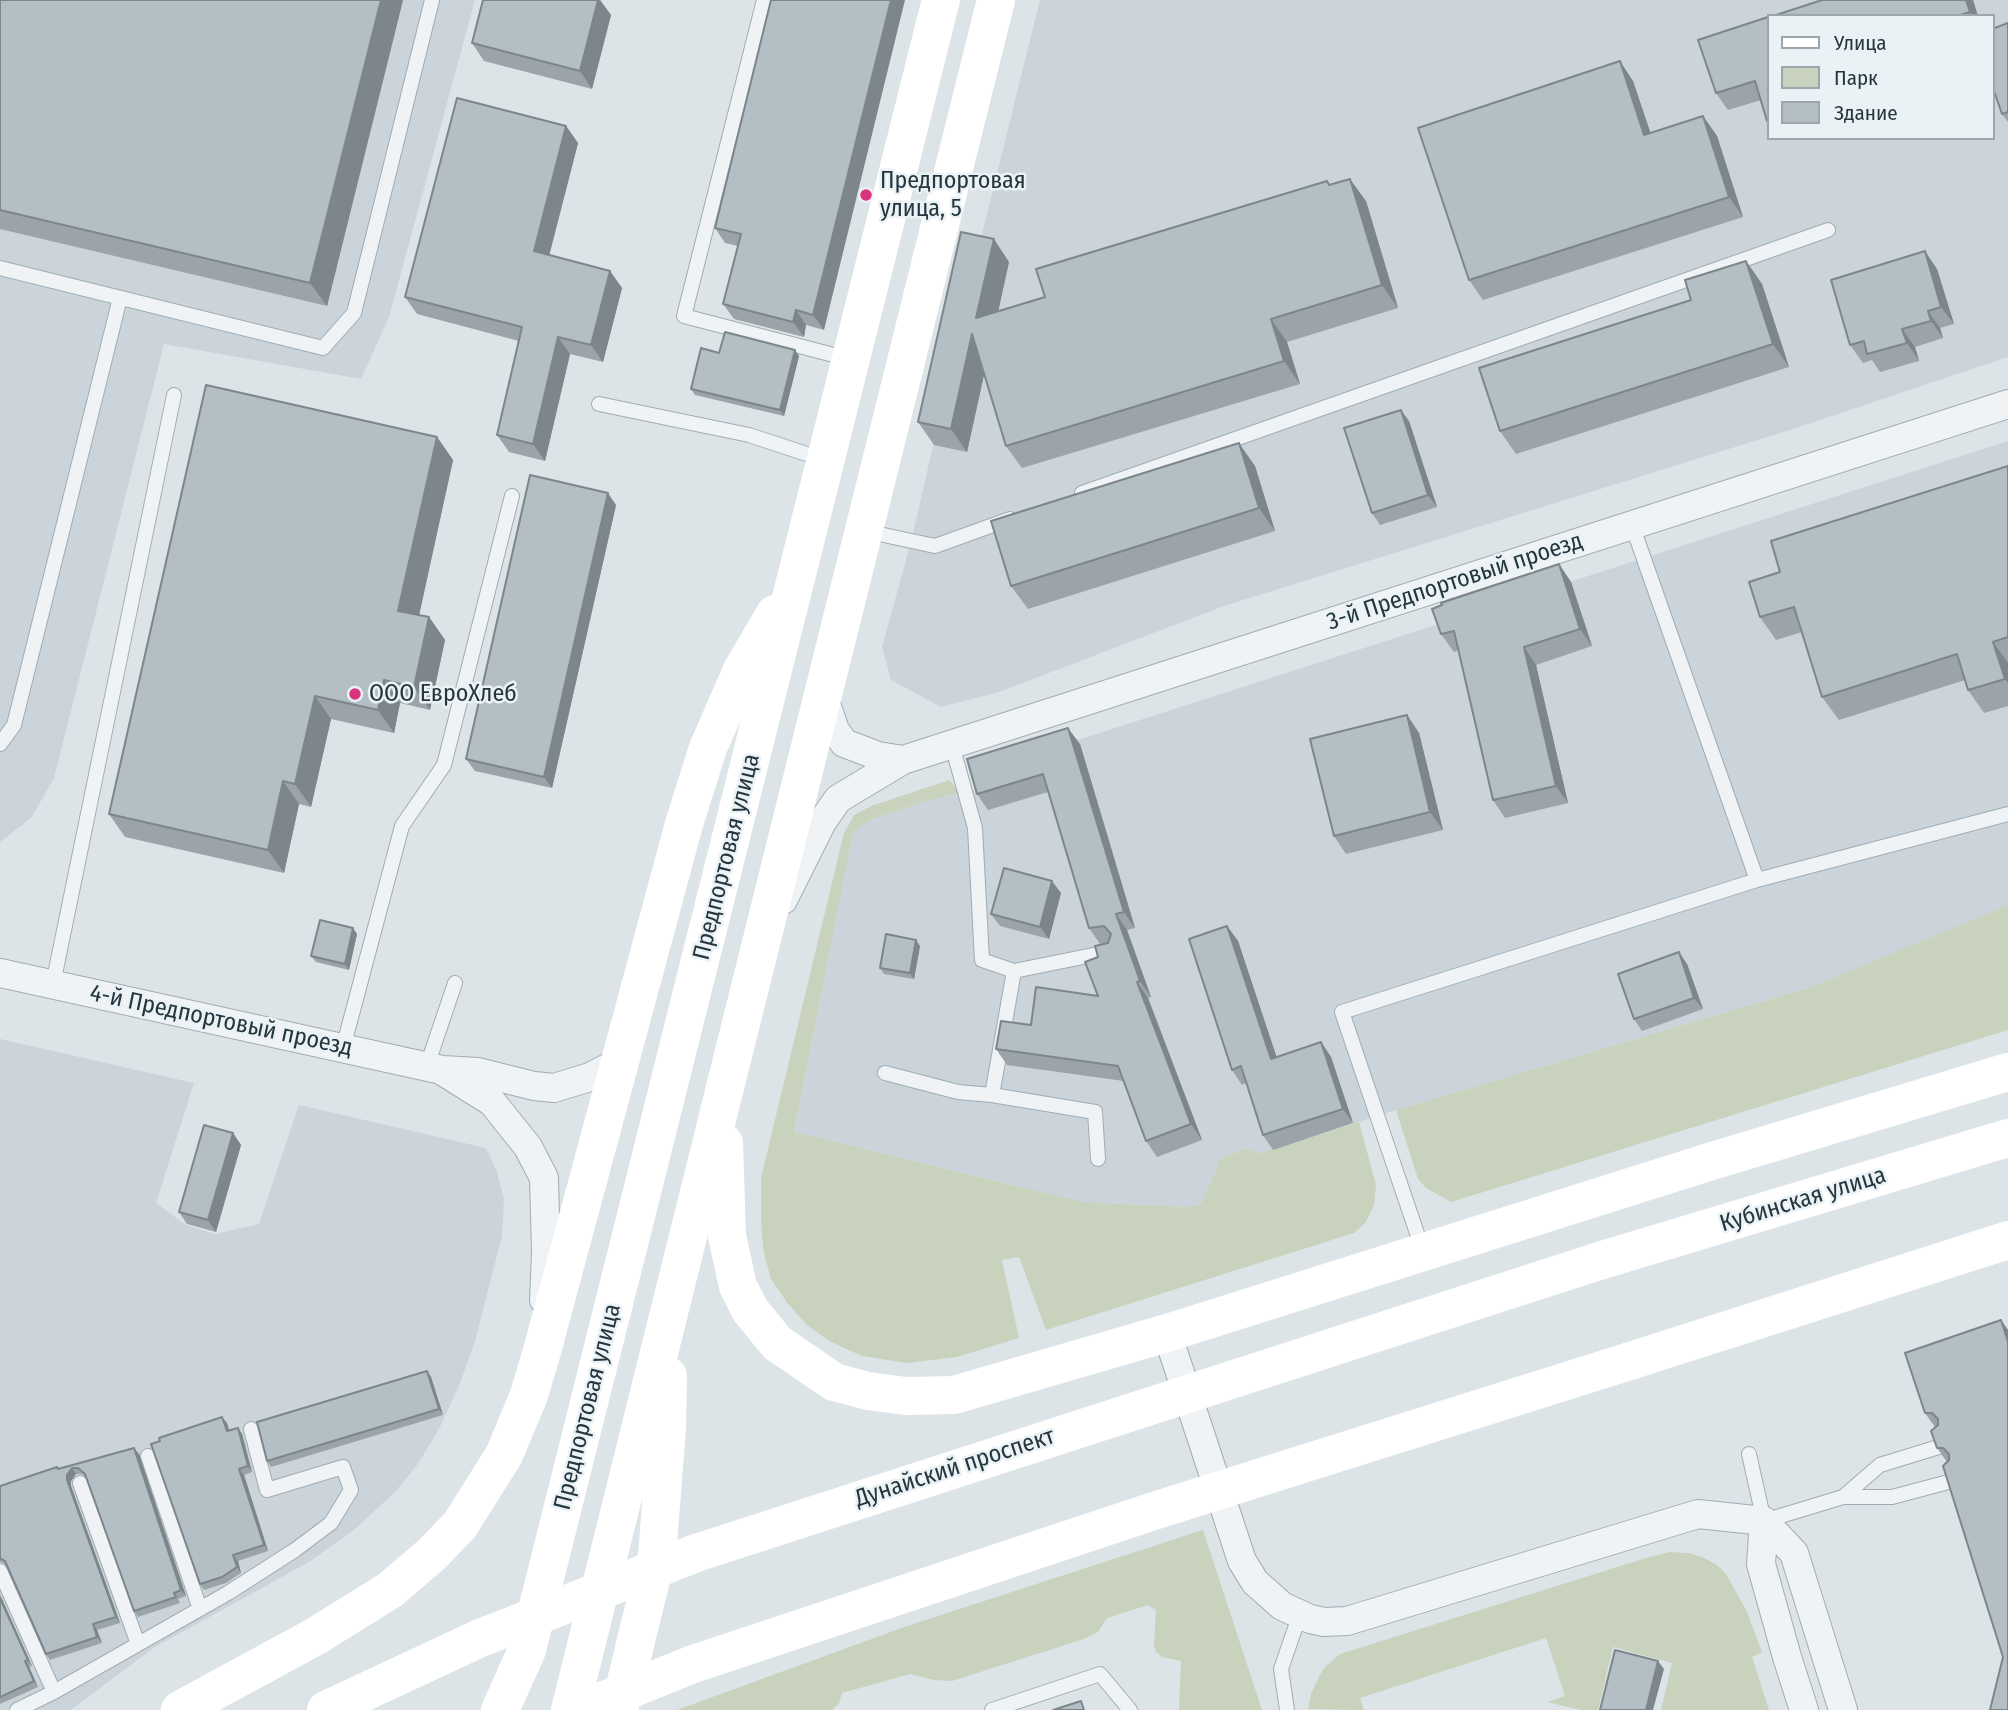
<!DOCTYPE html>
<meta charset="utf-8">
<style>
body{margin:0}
#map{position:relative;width:2008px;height:1710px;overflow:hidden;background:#dce4e8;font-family:"Fira Sans Condensed",sans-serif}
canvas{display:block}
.legend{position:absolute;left:1767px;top:14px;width:228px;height:126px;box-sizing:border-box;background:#ebf2f5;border:2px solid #9ba7ac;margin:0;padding:9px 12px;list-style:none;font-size:21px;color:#24363f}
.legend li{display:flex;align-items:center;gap:14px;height:35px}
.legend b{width:35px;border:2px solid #9ba7ac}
</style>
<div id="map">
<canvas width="2008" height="1710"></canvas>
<ul class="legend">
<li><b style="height:9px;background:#fff"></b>Улица</li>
<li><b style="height:19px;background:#c9d2bc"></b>Парк</li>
<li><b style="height:19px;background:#b3bfc5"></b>Здание</li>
</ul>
</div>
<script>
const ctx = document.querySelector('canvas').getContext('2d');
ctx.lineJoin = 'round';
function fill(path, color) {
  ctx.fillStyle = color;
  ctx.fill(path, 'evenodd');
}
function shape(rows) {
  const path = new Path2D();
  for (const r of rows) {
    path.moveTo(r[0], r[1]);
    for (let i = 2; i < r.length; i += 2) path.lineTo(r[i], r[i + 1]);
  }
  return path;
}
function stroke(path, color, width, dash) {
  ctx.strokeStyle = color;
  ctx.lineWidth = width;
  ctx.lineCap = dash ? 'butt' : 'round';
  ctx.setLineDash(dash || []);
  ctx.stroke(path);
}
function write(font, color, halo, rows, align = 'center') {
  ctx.font = font + ' "Fira Sans Condensed",sans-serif';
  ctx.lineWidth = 5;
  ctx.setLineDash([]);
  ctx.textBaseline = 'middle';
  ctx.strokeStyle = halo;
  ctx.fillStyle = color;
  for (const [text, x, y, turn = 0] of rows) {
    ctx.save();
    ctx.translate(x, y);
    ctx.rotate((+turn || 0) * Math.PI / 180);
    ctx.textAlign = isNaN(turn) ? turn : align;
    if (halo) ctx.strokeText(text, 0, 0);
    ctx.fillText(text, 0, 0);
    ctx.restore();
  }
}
const built = shape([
 [0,0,475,0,389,317,361,379,164,344,54,778,31,818,0,842],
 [1040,0,2008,0,2008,357,1793,429,1224,606,999,692,941,707,891,680,882,647,911,542,977,254],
 [1768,16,1992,16,1992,138,1768,138],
 [2008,441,2008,905,1808,988,1396,1110,1261,1153,1246,1149,1221,1158,1201,1204,1186,1207,1083,1202,794,1132,852,838,856,830,870,820,926,801,977,790,972,774],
 [0,1039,194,1083,156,1203,186,1225,215,1234,259,1224,299,1105,486,1148,497,1172,504,1199,502,1236,475,1341,460,1383,441,1425,418,1464,395,1492,355,1529,309,1562,155,1647,71,1710,0,1710]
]);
const green = shape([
 [949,780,961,793,926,801,870,820,856,830,852,838,794,1132,1083,1202,1186,1207,1201,1204,1221,1158,1246,1149,1261,1153,1359,1122,1376,1185,1374,1205,1366,1222,1354,1233,1046,1330,1019,1257,1002,1260,1019,1338,957,1357,907,1363,862,1356,829,1341,808,1326,788,1304,771,1279,764,1254,761,1223,761,1178,844,833,854,815,871,806],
 [2008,905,2008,1030,1451,1202,1426,1188,1418,1179,1396,1110,1808,988],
 [1203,1530,1262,1710,1179,1710,1181,1661,1162,1657,1156,1652,1154,1645,1156,1610,1148,1605,1107,1618,1098,1632,1084,1639,952,1681,934,1680,910,1674,842,1693,839,1703,832,1710,677,1710,907,1626],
 [1670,1552,1688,1553,1702,1557,1717,1565,1726,1574,1747,1612,1762,1652,1752,1657,1769,1710,1661,1710,1672,1663,1613,1647,1598,1710,1581,1710,1547,1702,1565,1696,1546,1638,1360,1698,1364,1710,1308,1709,1311,1694,1319,1677,1324,1668,1340,1654,1646,1558]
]);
const lane = shape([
 [764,0,684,316,849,359],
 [0,268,323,348,354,313,432,0],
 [599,404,749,435,825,460],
 [1082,493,1828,230],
 [1632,525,1757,880],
 [865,531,935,546,1010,519],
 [0,744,14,725,120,298],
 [952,745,975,828,982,960,1014,971,1113,951],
 [53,984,174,395],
 [343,1048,402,826,444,765,512,496],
 [427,1066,455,983],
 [885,1073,958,1092,992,1095,1095,1112,1098,1159],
 [992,1095,1014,971],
 [1423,1251,1342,1012,1757,880,2008,814],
 [1749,1454,1764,1521,1843,1497,1892,1497,1956,1480],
 [148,1456,200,1609],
 [80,1483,138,1644],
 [1843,1497,1880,1465,1945,1445],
 [0,1571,54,1692,228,1593,295,1550,331,1523,351,1490,343,1467,267,1490,251,1429],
 [17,1710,54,1692],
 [992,1710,1100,1674,1130,1710],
 [1287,1710,1281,1669,1300,1614]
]);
const street = shape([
 [823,695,835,730,844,743,878,756,903,760],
 [783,900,822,822,838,799,903,760,2008,404],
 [0,973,442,1070,478,1072,534,1086,554,1088,590,1077,619,1062],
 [444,1072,492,1102,528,1147,544,1178,546,1253,544,1300],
 [1167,1333,1242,1561,1255,1582,1282,1606,1310,1619,1324,1622,1347,1621,1698,1514,1764,1521,1794,1553,1843,1710],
 [1764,1521,1761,1564,1787,1657,1804,1710]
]);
const secondary = shape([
 [724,1143,727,1236,738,1286,750,1310,777,1343,834,1382,868,1391,906,1396,954,1395,1167,1333,1712,1161,2008,1072],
 [1599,1261,2008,1138],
 [1630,1361,2008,1240],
 [180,1710,316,1636,390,1590,432,1554,460,1525,504,1455,529,1395,542,1351,684,824,708,748,742,670,775,614],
 [500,1710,527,1650,941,0],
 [570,1710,996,0],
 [619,1710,657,1555,667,1429,668,1376]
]);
const secondaryBridge = shape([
 [326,1710,478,1639,696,1553,1599,1261],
 [579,1710,693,1664,1160,1509,1630,1361]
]);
const wall = shape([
 [0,0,403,0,327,306,0,229],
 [483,0,600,0,611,15,592,89,484,61,472,43],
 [771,0,824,330,806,325,804,337,734,319,723,304,738,246,725,243,715,228],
 [1973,0,1978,16,1773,16],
 [1768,17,1768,123,1761,100,1728,110,1716,93],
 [2008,23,2008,122,2002,114],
 [1633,81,1650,133,1703,116,1717,136,1743,217,1483,300,1469,280],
 [566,126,578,143,549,255,610,271,622,288,603,362,570,354,545,461,509,452,497,435,519,341,417,314,405,297],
 [1330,185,1366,201,1398,308,1287,342,1300,384,1022,468,1006,446,984,374,967,452,934,445,918,422,1009,262,998,311,1045,297],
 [1746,261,1762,284,1789,367,1516,454,1500,431],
 [1937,269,1954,324,1940,328,1943,338,1915,347,1919,361,1880,372,1872,360,1863,363,1850,345],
 [795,350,799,356,784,416,695,395,691,389],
 [1409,421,1437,507,1380,525,1372,513],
 [437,437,453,460,419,615,429,617,445,640,430,710,400,703,394,733,331,719,311,807,299,804,284,873,125,837,109,814],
 [1255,466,1275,531,1028,609,1011,586],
 [2008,466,2008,706,1984,713,1968,690,1965,680,1839,720,1822,697,1802,632,1776,640,1760,617,1780,572],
 [616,505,552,788,475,771,466,759],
 [1559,564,1571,582,1592,646,1536,665,1568,803,1505,818,1493,800,1459,650,1454,652,1441,634],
 [1407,715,1419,733,1443,830,1346,854,1334,836],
 [1080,744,1135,928,1127,930,1151,997,1148,998,1202,1140,1157,1157,1146,1141,1124,1081,1007,1065,996,1049,1031,1025,1098,996,1098,957,1106,943,1100,944,1089,928,1048,792,988,810,977,794],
 [1061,893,1049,939,1000,926,991,914],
 [1227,926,1238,941,1276,1057,1321,1042,1331,1057,1353,1123,1273,1150,1263,1135,1246,1083,1242,1085,1232,1070],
 [357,934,349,970,316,962,311,956],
 [920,946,914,979,884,974,880,968],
 [1687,964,1703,1009,1642,1031,1634,1019],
 [233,1133,241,1145,216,1232,187,1224,179,1212],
 [2001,1320,2008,1330,2008,1710,2003,1657,1947,1462,1937,1448,1935,1427,1925,1413],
 [427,1371,431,1377,443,1415,271,1467,267,1461],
 [227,1423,229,1431,238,1428,242,1434,252,1472,244,1475,268,1551,238,1561,241,1573,226,1583,204,1590,200,1584],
 [139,1454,186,1596,178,1599,180,1603,138,1617,134,1611,86,1477,82,1474,76,1474,71,1481,71,1486,120,1623,97,1630,102,1643,50,1660,46,1654,6,1565,2,1562,0,1562,0,1486,59,1469],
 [0,1595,32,1666,29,1667,38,1687,0,1704]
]);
const shadedWall = shape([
 [381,0,403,0,327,306,310,283],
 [598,0,600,0,611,15,592,89,580,71],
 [891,0,905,0,824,330,813,315],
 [1966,0,1973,0,1978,16,1973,16,1970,12],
 [1620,61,1633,81,1658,155,1644,135],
 [1703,116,1717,136,1743,217,1729,197],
 [566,126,578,143,546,268,534,251],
 [1350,179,1366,201,1398,308,1382,285],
 [994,239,1009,262,992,340,976,318],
 [1925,251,1937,269,1954,324,1941,307],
 [1746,261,1762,284,1789,367,1773,344],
 [610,271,622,288,603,362,591,345],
 [796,310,806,325,804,337,793,322],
 [1928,311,1940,328,1943,338,1931,321],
 [1271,319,1287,342,1300,384,1284,361],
 [1902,329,1915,347,1919,361,1907,343],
 [972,334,988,357,967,452,951,429],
 [558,337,570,354,545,461,533,444],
 [795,350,799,356,784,416,780,410],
 [1401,410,1409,421,1437,507,1428,495],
 [437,437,453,460,415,634,398,611],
 [1239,443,1255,466,1275,531,1259,508],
 [608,493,616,505,552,788,544,777],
 [1559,564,1571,582,1592,646,1580,629],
 [429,617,445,640,430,710,414,687],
 [1993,642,2008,663,2008,683,2005,679],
 [1524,647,1536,665,1568,803,1556,786],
 [384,680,400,703,394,733,378,710],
 [315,696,331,719,311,807,295,784],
 [1407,715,1419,733,1443,830,1430,812],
 [1068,728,1080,744,1135,928,1124,912],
 [283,781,299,804,284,873,268,850],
 [1052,881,1061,893,1049,939,1040,927],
 [1116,914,1127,930,1151,997,1140,981],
 [1227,926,1238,941,1282,1073,1271,1059],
 [353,928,357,934,349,970,345,964],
 [916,940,920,946,914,979,910,973],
 [1679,952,1687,964,1703,1009,1694,998],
 [1137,982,1148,998,1202,1140,1191,1124],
 [1321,1042,1331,1057,1353,1123,1343,1109],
 [233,1133,241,1145,216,1232,208,1220],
 [2001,1320,2008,1330,2008,1342],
 [427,1371,431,1377,443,1415,439,1409],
 [222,1417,227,1423,231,1437,227,1431],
 [238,1428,242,1434,252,1472,248,1466],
 [134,1448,139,1454,186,1596,181,1590],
 [72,1468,76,1474,71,1481,71,1486,120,1623,116,1617,67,1480,67,1475],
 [239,1469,244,1475,268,1551,264,1545],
 [233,1555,238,1561,241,1573,237,1567],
 [0,1595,32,1666,28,1660,0,1598],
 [93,1624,97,1630,102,1643,97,1637],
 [25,1661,29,1667,38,1687,34,1681],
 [1658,1661,1664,1669,1653,1710,1646,1710]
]);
const building = shape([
 [0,0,381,0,310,283,0,210,0,0],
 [483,0,598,0,580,71,472,43,483,0],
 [771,0,891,0,813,315,796,310,793,322,723,304,741,234,715,228,771,0],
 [1822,0,1966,0,1970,12,1957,16,1773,16,1822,0],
 [1768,17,1768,121,1767,121,1755,81,1716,93,1698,40,1768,17],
 [2008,23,2008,112,2002,114,1992,85,1992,29,2008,23],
 [1620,61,1644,135,1703,116,1729,197,1469,280,1418,128,1620,61],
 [457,98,566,126,534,251,610,271,591,345,558,337,533,444,497,435,522,327,405,297,457,98],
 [1350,179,1382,285,1271,319,1284,361,1006,446,972,334,951,429,918,422,961,232,994,239,976,318,1045,297,1036,269,1327,181,1329,185,1350,179],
 [1925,251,1941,307,1928,311,1931,321,1902,329,1907,343,1867,354,1864,341,1850,345,1831,280,1925,251],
 [1746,261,1773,344,1500,431,1479,368,1691,300,1685,280,1746,261],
 [725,332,795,350,780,410,691,389,701,348,719,353,725,332],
 [206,385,437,437,398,611,429,617,414,687,384,680,378,710,315,696,295,784,283,781,268,850,109,814,206,385],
 [1401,410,1428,495,1372,513,1344,428,1401,410],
 [1239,443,1259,508,1011,586,991,521,1239,443],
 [2008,466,2008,637,1993,642,2005,679,1968,690,1957,654,1822,697,1794,607,1760,617,1749,582,1780,572,1771,541,2008,466],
 [530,475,608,493,544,777,466,759,530,475],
 [1559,564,1580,629,1524,647,1556,786,1493,800,1454,631,1441,634,1432,609,1442,605,1441,603,1559,564],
 [1407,715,1430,812,1334,836,1310,739,1407,715],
 [1068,728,1124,912,1116,914,1140,981,1137,982,1191,1124,1146,1141,1118,1066,996,1049,1001,1021,1031,1025,1036,987,1098,996,1085,962,1098,957,1095,946,1108,943,1111,934,1104,926,1089,928,1043,774,977,794,967,759,1068,728],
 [1004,868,1052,881,1040,927,991,914,1004,868],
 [320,920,353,928,345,964,311,956,320,920],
 [1227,926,1271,1059,1321,1042,1343,1109,1263,1135,1241,1066,1232,1070,1189,939,1227,926],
 [886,934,916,940,910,973,880,968,886,934],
 [1679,952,1694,998,1634,1019,1618,974,1679,952],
 [204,1125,233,1133,208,1220,179,1212,204,1125],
 [2001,1320,2008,1342,2008,1710,1990,1710,2003,1657,1943,1466,1949,1460,1949,1454,1943,1448,1937,1448,1931,1431,1938,1425,1938,1419,1932,1413,1925,1413,1905,1353,2001,1320],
 [427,1371,439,1409,267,1461,257,1422,427,1371],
 [222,1417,227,1431,238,1428,248,1466,239,1469,264,1545,233,1555,237,1567,222,1577,200,1584,151,1444,160,1441,159,1438,222,1417],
 [134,1448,181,1590,174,1593,176,1597,134,1611,85,1474,78,1468,72,1468,67,1475,67,1480,116,1617,93,1624,97,1637,46,1654,5,1561,0,1558,0,1486,57,1467,58,1469,134,1448],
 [0,1598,28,1660,25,1661,34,1681,0,1697,0,1598],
 [1615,1650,1658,1661,1646,1710,1600,1710,1615,1650],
 [1081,1701,1084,1710,1053,1710,1081,1701]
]);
const markers = [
 [866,195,7,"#da3380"],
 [355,694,7,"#da3380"]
];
const poiNames = [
 ["Предпортовая",880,181],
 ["улица, 5",880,209],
 ["ООО ЕвроХлеб",369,694]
];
const streetNames = [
 ["3-й Предпортовый проезд",1455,582,-18],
 ["Предпортовая улица",727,857,-76],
 ["4-й Предпортовый проезд",221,1021,12],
 ["Кубинская улица",1803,1200,-17],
 ["Предпортовая улица",588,1407,-76],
 ["Дунайский проспект",955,1468,-18]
];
fill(built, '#cad4da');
fill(green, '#c9d2bc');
stroke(lane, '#a1acb2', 16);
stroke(street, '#a1acb2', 30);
stroke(lane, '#eff3f6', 14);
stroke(street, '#eff3f6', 28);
stroke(secondary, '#fff', 38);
stroke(secondaryBridge, '#fff', 38);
fill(wall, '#9aa4a9');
fill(shadedWall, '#7d868a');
fill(building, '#b3bfc5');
stroke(building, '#7d868a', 2);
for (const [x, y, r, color] of markers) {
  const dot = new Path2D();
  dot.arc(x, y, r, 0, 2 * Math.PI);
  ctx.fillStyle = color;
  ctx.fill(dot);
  stroke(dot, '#ebf2f5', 2.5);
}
write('24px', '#24363f', '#ebf2f5', poiNames, 'left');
write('24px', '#24363f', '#ebf2f5', streetNames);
</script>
